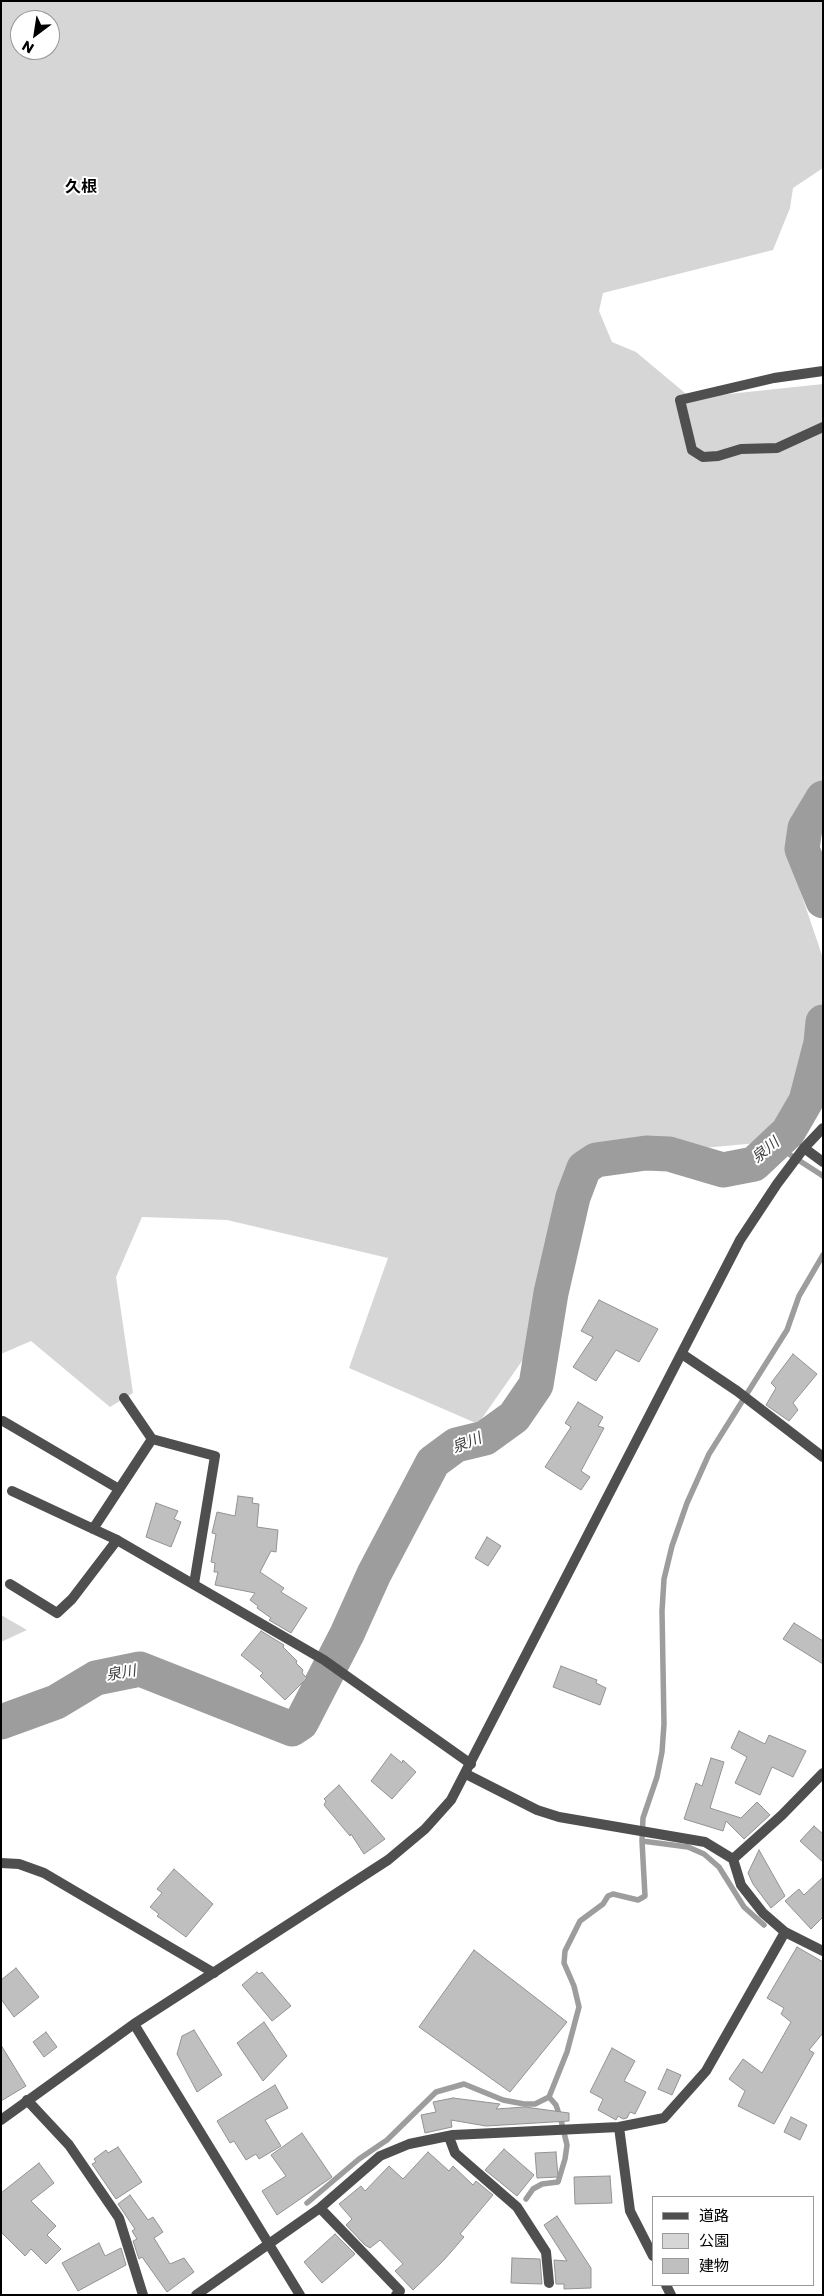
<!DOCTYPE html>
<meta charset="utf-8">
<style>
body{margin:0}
#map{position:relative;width:824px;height:2296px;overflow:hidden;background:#fff;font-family:Poppins,"Noto Sans JP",sans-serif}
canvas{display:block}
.frame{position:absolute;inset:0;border:2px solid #000;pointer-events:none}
.legend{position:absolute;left:652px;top:2196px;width:162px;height:90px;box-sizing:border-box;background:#fff;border:1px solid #999;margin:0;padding:6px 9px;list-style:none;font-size:15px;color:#000}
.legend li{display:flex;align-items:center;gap:10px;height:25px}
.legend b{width:25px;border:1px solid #999}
.north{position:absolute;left:10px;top:10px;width:50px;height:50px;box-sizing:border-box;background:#fff;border:1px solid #999;border-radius:50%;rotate:211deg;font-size:14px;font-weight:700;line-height:20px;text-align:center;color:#000}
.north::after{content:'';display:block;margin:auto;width:18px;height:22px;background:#000;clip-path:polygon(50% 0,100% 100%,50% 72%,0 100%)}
</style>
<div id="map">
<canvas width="824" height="2296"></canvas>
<div class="frame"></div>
<ul class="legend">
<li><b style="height:6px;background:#4f4f4f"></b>道路</li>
<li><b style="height:14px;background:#d6d6d6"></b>公園</li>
<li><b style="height:14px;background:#bfbfbf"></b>建物</li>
</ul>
<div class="north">N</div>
</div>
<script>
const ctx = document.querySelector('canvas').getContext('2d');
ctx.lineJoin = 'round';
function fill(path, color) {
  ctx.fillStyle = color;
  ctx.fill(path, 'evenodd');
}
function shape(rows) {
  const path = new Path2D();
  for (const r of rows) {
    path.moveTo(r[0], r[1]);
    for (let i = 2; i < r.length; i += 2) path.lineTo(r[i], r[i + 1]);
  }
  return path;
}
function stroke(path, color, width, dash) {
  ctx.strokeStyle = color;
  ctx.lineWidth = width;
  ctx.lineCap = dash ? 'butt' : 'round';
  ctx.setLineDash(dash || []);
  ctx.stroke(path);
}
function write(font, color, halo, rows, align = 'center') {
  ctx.font = font + ' Poppins,"Noto Sans JP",sans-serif';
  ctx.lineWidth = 4;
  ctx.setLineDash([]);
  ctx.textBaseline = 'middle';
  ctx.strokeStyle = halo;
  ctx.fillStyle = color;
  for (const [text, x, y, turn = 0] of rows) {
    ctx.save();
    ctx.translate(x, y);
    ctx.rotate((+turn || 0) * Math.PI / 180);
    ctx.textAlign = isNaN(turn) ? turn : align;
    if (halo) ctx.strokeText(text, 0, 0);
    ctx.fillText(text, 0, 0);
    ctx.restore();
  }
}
const green = shape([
 [1,1,823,1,823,168,793,188,790,208,773,250,603,293,599,311,612,342,636,352,691,398,823,384,823,789,793,833,793,870,823,958,823,1037,815,1088,779,1141,584,1159,559,1236,529,1351,478,1424,349,1368,388,1258,227,1220,142,1217,116,1277,133,1393,110,1407,31,1341,1,1354],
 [20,20,50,20,50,50,20,50],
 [1,1615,27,1630,1,1642]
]);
const stream = shape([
 [775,1145,823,1176],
 [764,1925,744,1907,719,1867,704,1854,688,1847,642,1841,643,1818,657,1777,662,1752,664,1724,662,1611,664,1579,672,1546,687,1503,709,1454,787,1330,799,1296,823,1255],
 [526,2199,533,2189,542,2184,558,2182,565,2159,567,2145,561,2120,556,2105,549,2097],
 [307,2203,359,2159,387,2140,436,2092,464,2084,503,2100,524,2104,535,2104,549,2097,567,2052,579,2007,574,1986,564,1963,565,1951,580,1921,603,1904,608,1896,613,1894,638,1900,645,1896,642,1841]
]);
const river = shape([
 [823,798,805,828,802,849,823,901],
 [1,1722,56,1702,96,1678,140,1669,292,1729,301,1723,347,1634,374,1574,433,1462,456,1445,485,1438,514,1417,536,1385,551,1293,573,1197,584,1168,596,1160,646,1153,669,1154,723,1170,754,1164,788,1132,806,1101,821,1043,823,1022]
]);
const building = shape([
 [599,1300,658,1329,639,1362,616,1350,596,1381,573,1367,593,1337,581,1331,599,1300],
 [793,1354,817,1374,793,1403,798,1410,789,1421,766,1405,776,1388,771,1383,793,1354],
 [578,1402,603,1417,598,1426,604,1428,581,1471,590,1477,581,1490,545,1467,571,1427,565,1423,578,1402],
 [238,1496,253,1498,252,1503,259,1504,257,1527,278,1530,276,1552,271,1551,260,1572,284,1588,281,1592,307,1608,291,1633,269,1620,271,1618,257,1608,258,1606,250,1600,255,1593,215,1585,218,1572,214,1572,215,1563,211,1562,216,1534,212,1533,217,1512,235,1516,238,1496],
 [156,1503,178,1511,174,1519,181,1522,171,1547,146,1537,156,1503],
 [487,1537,501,1546,488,1566,475,1558,487,1537],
 [794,1623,823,1641,823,1664,783,1639,794,1623],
 [261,1631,284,1645,283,1647,297,1661,296,1663,303,1670,302,1673,307,1678,285,1700,260,1676,263,1673,241,1655,261,1631],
 [561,1666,597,1680,596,1683,606,1688,600,1705,553,1687,561,1666],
 [739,1731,765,1744,769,1735,806,1751,793,1777,772,1767,760,1795,735,1783,747,1757,731,1748,739,1731],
 [391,1754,402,1763,403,1760,416,1772,392,1799,371,1781,391,1754],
 [711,1758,724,1762,710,1808,741,1818,757,1802,770,1815,744,1839,726,1821,723,1831,684,1819,696,1783,702,1786,711,1758],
 [339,1785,385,1839,364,1854,351,1834,350,1836,324,1805,326,1801,324,1799,339,1785],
 [814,1826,823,1834,823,1862,800,1841,814,1826],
 [759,1850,785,1896,771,1908,753,1884,748,1873,759,1850],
 [174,1869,213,1904,186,1937,157,1916,159,1914,150,1907,162,1893,157,1889,174,1869],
 [823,1877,823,1917,811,1929,785,1901,799,1889,804,1895,823,1877],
 [797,1947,823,1962,823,2033,809,2050,814,2053,774,2124,738,2106,745,2091,729,2079,743,2059,762,2073,791,2022,781,2014,784,2008,767,1998,797,1947],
 [474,1950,567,2022,510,2092,419,2027,474,1950],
 [16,1968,39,1997,14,2017,1,1999,1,1980,16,1968],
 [257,1972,259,1974,262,1972,291,2006,272,2021,242,1985,257,1972],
 [264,2022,287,2056,263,2081,237,2043,264,2022],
 [194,2030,222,2075,197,2092,177,2054,182,2036,194,2030],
 [46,2032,57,2047,44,2057,33,2042,46,2032],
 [1,2045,26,2086,1,2101,1,2045],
 [612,2048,635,2061,624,2081,646,2092,635,2114,630,2112,627,2118,623,2119,618,2116,616,2120,598,2110,603,2099,590,2092,612,2048],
 [667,2069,681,2075,672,2095,658,2089,667,2069],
 [275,2085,288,2108,265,2120,281,2146,259,2159,256,2154,246,2160,234,2141,230,2143,217,2121,275,2085],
 [453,2098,500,2104,496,2109,525,2107,569,2113,569,2121,486,2126,451,2120,452,2127,425,2133,421,2115,436,2112,433,2102,453,2098],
 [791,2117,807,2125,800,2140,784,2132,791,2117],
 [302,2133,332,2177,277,2215,262,2191,286,2176,271,2155,302,2133],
 [118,2147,142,2182,116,2199,92,2164,96,2162,94,2159,106,2150,108,2153,118,2147],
 [504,2149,534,2175,517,2196,485,2170,504,2149],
 [428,2152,449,2171,453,2166,473,2185,476,2181,493,2195,460,2234,464,2237,444,2260,413,2290,395,2271,403,2264,380,2240,370,2248,365,2245,346,2225,352,2219,339,2204,361,2186,365,2191,389,2166,403,2179,428,2152],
 [556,2152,558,2177,537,2178,535,2153,556,2152],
 [39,2163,54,2183,31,2201,56,2226,47,2235,61,2249,46,2264,31,2249,25,2256,1,2232,1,2193,39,2163],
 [610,2176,612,2203,575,2204,574,2177,610,2176],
 [130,2195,148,2220,153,2217,163,2232,154,2238,170,2264,184,2258,194,2272,167,2292,142,2257,139,2259,133,2241,137,2239,132,2231,135,2229,118,2204,130,2195],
 [557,2216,591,2268,591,2288,564,2289,564,2284,556,2284,554,2260,567,2261,544,2225,557,2216],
 [335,2234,355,2254,322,2283,304,2262,335,2234],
 [99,2243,105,2256,121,2248,126,2265,78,2291,62,2263,99,2243],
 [512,2258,540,2259,542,2284,511,2283,512,2258]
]);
const service = shape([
 [823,371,774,378,680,400,692,450,703,457,718,456,741,449,777,448,823,427],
 [152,1439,215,1456,194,1584],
 [12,1491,117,1540],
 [93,1529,152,1439,124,1398]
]);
const minor = shape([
 [804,1148,823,1162],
 [682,1354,737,1391,823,1457],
 [3,1421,119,1489],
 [10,1584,57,1613,72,1599,117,1540,324,1660,471,1764],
 [466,1774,537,1810,559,1817,705,1842,733,1859,741,1885,763,1913,785,1932,823,1951],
 [733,1859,782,1815,823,1773],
 [1,1863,19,1864,44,1873,214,1973],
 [27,2100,69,2145,119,2218,143,2295],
 [619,2127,630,2211,653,2256],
 [449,2137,455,2153,517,2207,546,2252,549,2283],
 [320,2208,400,2291,396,2295],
 [666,2285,671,2295],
 [196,2295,320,2208,380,2156,409,2144,453,2135,619,2127,664,2118,706,2071,785,1932]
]);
const tertiary = shape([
 [134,2024,300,2295],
 [1,2120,134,2024,388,1860,425,1829,451,1800,740,1240,777,1184,804,1148,823,1128]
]);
const waterNames = [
 ["泉川",766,1151,-40],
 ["泉川",467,1444,-22],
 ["泉川",121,1674,-10]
];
const quarterNames = [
 ["久根",81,188]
];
fill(green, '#d6d6d6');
stroke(stream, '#9d9d9d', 5.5);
stroke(river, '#9d9d9d', 35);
fill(building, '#bfbfbf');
stroke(building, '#939393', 1);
stroke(service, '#4f4f4f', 10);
stroke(minor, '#4f4f4f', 10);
stroke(tertiary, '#4f4f4f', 10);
write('italic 15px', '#3e3e3e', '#fff', waterNames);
write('bold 16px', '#000', '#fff', quarterNames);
</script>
